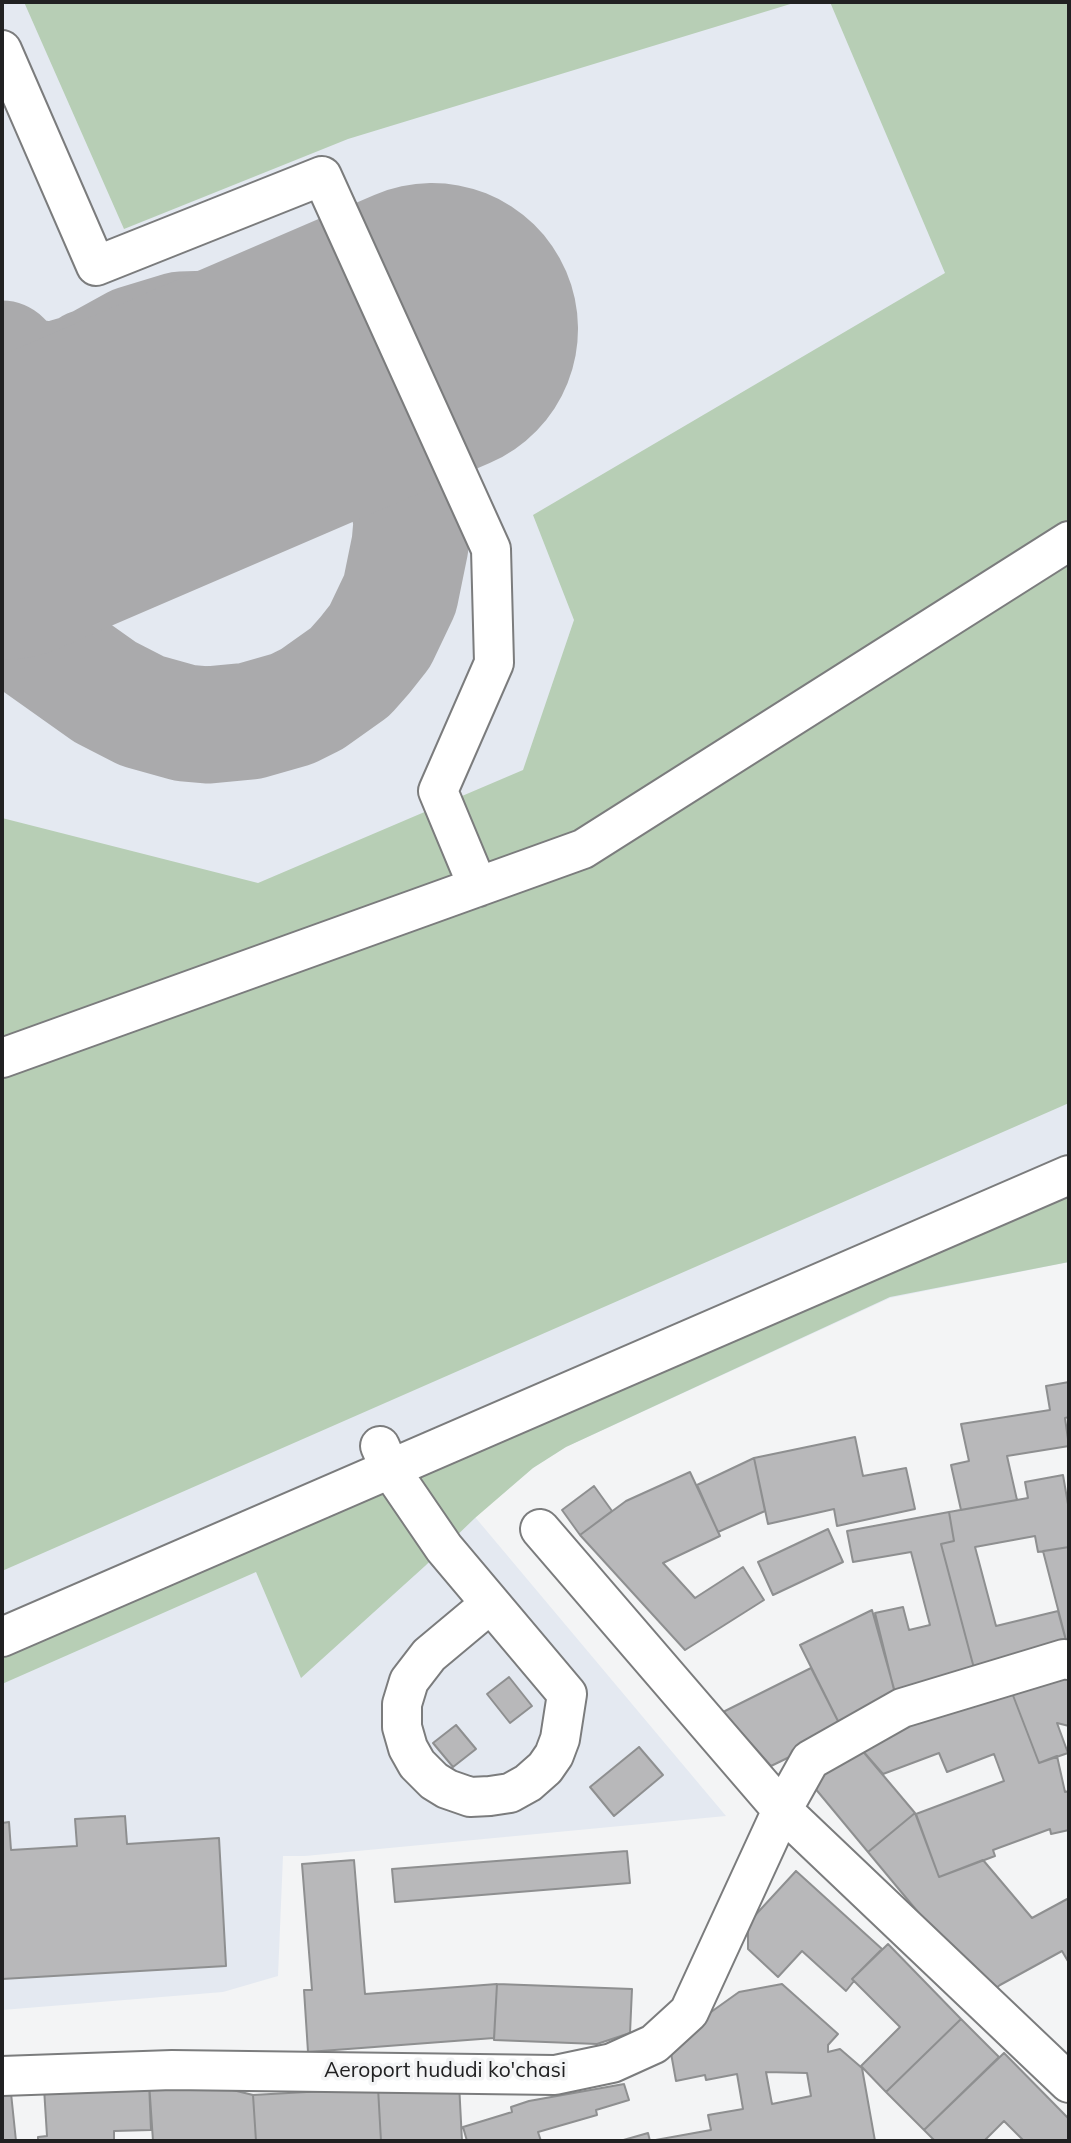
<!DOCTYPE html>
<style>
body{margin:0}
#map{position:relative;width:1071px;height:2143px;overflow:hidden;background:#f3f4f5;font-family:Mulish,sans-serif}
canvas{display:block}
.frame{position:absolute;inset:0;border:4px solid #212122;pointer-events:none}
</style>
<div id="map">
<canvas width="1071" height="2143"></canvas>
<div class="frame"></div>
</div>
<script>
const ctx = document.querySelector('canvas').getContext('2d');
ctx.lineJoin = 'round';
function fill(path, color) {
  ctx.fillStyle = color;
  ctx.fill(path, 'evenodd');
}
function shape(rows) {
  const path = new Path2D();
  for (const r of rows) {
    path.moveTo(r[0], r[1]);
    for (let i = 2; i < r.length; i += 2) path.lineTo(r[i], r[i + 1]);
  }
  return path;
}
function stroke(path, color, width, dash) {
  ctx.strokeStyle = color;
  ctx.lineWidth = width;
  ctx.lineCap = dash ? 'butt' : 'round';
  ctx.setLineDash(dash || []);
  ctx.stroke(path);
}
function write(font, color, halo, rows, align = 'center') {
  ctx.font = font + ' Mulish,sans-serif';
  ctx.lineWidth = 7;
  ctx.setLineDash([]);
  ctx.textBaseline = 'middle';
  ctx.strokeStyle = halo;
  ctx.fillStyle = color;
  for (const [text, x, y, turn = 0] of rows) {
    ctx.save();
    ctx.translate(x, y);
    ctx.rotate((+turn || 0) * Math.PI / 180);
    ctx.textAlign = isNaN(turn) ? turn : align;
    if (halo) ctx.strokeText(text, 0, 0);
    ctx.fillText(text, 0, 0);
    ctx.restore();
  }
}
const built = shape([
 [2,2,1069,2,1069,1262,890,1298,566,1447,533,1468,475,1517,726,1816,305,1856,283,1856,278,1976,223,1992,2,2010]
]);
const green = shape([
 [24,2,797,2,348,139,124,229],
 [830,2,1069,2,1069,1103,2,1571,2,818,258,883,523,770,574,620,533,515,945,273],
 [1069,1192,1069,1262,890,1297,566,1447,533,1468,475,1518,425,1566,301,1678,256,1572,2,1684,2,1654]
]);
const taxiway = shape([
 [2,359,12,369,24,376,52,381,86,371,135,344,181,330,213,329,246,333,292,347,336,370,372,407,385,427,404,474,412,522,410,545,400,594,380,636,365,655,350,672,312,699,292,709,250,721,208,725,185,723,142,711,105,692,2,619],
 [2,488,22,460,53,407,91,367]
]);
const runway = shape([
 [2,514,432,329]
]);
const building = shape([
 [1069,1382,1069,1417,1065,1418,1069,1446,1007,1456,1017,1500,961,1510,951,1465,969,1461,961,1424,1050,1410,1046,1386,1069,1382],
 [855,1437,863,1476,906,1468,915,1509,837,1526,834,1509,768,1524,754,1458,855,1437],
 [754,1458,765,1511,718,1532,697,1485,754,1458],
 [690,1472,720,1536,663,1563,695,1598,743,1567,764,1600,685,1650,580,1535,626,1501,690,1472],
 [1063,1475,1069,1510,1069,1547,1038,1552,1035,1536,975,1547,996,1626,1058,1611,1068,1648,975,1672,941,1544,954,1541,949,1512,1028,1498,1025,1482,1063,1475],
 [594,1486,612,1511,580,1535,562,1510,594,1486],
 [949,1512,954,1541,941,1544,975,1672,895,1694,875,1613,903,1607,909,1630,930,1625,911,1552,853,1562,847,1531,949,1512],
 [828,1529,843,1562,773,1595,758,1562,828,1529],
 [1069,1547,1069,1648,1068,1648,1043,1551,1069,1547],
 [872,1610,898,1703,843,1731,800,1645,872,1610],
 [811,1668,843,1731,771,1766,723,1712,811,1668],
 [509,1677,532,1706,510,1723,487,1694,509,1677],
 [1069,1678,1069,1726,1057,1723,1068,1753,1039,1763,1009,1685,1069,1678],
 [1009,1685,1039,1763,1057,1756,1065,1792,1069,1791,1069,1830,1051,1834,1050,1829,993,1850,995,1856,939,1877,916,1814,1004,1781,994,1754,947,1772,939,1753,883,1774,855,1742,1009,1685],
 [456,1725,476,1749,453,1767,433,1743,456,1725],
 [855,1742,915,1813,868,1852,809,1781,855,1742],
 [639,1747,663,1775,614,1816,590,1787,639,1747],
 [915,1813,939,1877,983,1860,1032,1918,1069,1898,1069,1963,1062,1951,1000,1985,987,1995,868,1852,915,1813],
 [125,1816,127,1844,219,1838,226,1966,2,1979,2,1823,9,1822,11,1850,77,1846,75,1819,125,1816],
 [627,1851,630,1883,395,1902,392,1869,627,1851],
 [354,1860,365,1994,497,1984,494,2038,308,2052,304,1990,312,1990,302,1864,354,1860],
 [796,1871,882,1949,852,1979,854,1981,846,1991,802,1951,778,1977,748,1949,748,1923,796,1871],
 [888,1944,961,2019,886,2092,861,2066,900,2027,852,1979,888,1944],
 [497,1984,632,1989,630,2033,597,2044,494,2040,497,1984],
 [782,1984,838,2034,828,2045,828,2052,840,2049,862,2068,875,2141,650,2141,711,2130,708,2115,743,2109,737,2074,706,2080,705,2075,676,2081,669,2042,739,1992,782,1984],
 [766,2072,807,2073,811,2096,772,2104,766,2072],
 [961,2019,999,2057,924,2130,886,2092,961,2019],
 [1004,2053,1069,2119,1069,2141,1024,2141,1004,2121,984,2141,935,2141,924,2130,1004,2053],
 [192,2080,253,2095,256,2141,153,2141,149,2082,192,2080],
 [149,2082,151,2130,114,2131,114,2141,38,2141,38,2137,47,2136,44,2088,149,2082],
 [459,2083,462,2141,381,2141,378,2088,459,2083],
 [624,2084,629,2100,596,2110,597,2115,538,2132,541,2141,467,2141,463,2127,512,2112,511,2107,529,2101,624,2084],
 [378,2088,381,2141,256,2141,253,2095,378,2088],
 [11,2093,16,2141,2,2141,2,2094,11,2093],
 [648,2133,650,2141,620,2141,648,2133]
]);
const minor = shape([
 [2,50,96,266,322,176,491,549,494,663,438,791,478,887],
 [2,1058,583,849,1069,541],
 [380,1446,390,1469,444,1548,567,1694,560,1739,554,1755,545,1768,528,1783,510,1793,490,1796,470,1797,447,1789,434,1781,417,1764,408,1748,402,1727,402,1704,409,1681,429,1655,490,1604],
 [540,1529,782,1810,1069,2083],
 [2,1637,1069,1175],
 [2,2076,172,2070,555,2075,612,2063,654,2044,689,2012,782,1810,810,1760,902,1708,1064,1659,1069,1660]
]);
const streetNames = [
 ["Aeroport hududi ko'chasi",445,2071]
];
fill(built, '#e4e9f1');
fill(green, '#b7ceb5');
stroke(taxiway, '#aaaaac', 117);
stroke(runway, '#aaaaac', 292);
fill(building, '#b8b8ba');
stroke(building, '#8e8f90', 2);
stroke(minor, '#7b7c7d', 42);
stroke(minor, '#fff', 38);
write('21px', '#212122', '#f3f4f5', streetNames);
</script>
